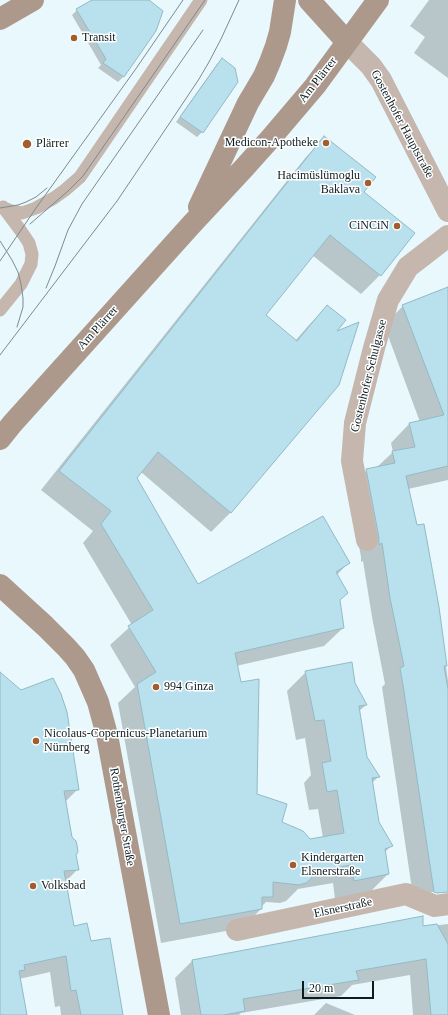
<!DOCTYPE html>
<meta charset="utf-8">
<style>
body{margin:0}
#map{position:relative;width:448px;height:1015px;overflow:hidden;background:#e8f8fc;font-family:Georgia,serif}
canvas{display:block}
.scale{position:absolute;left:302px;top:981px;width:72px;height:18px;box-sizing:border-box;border:2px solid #0c1c20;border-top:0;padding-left:5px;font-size:12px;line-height:14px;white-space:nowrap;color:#0c1c20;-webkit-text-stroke:3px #fff;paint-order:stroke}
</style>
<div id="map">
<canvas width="448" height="1015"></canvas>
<div class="scale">20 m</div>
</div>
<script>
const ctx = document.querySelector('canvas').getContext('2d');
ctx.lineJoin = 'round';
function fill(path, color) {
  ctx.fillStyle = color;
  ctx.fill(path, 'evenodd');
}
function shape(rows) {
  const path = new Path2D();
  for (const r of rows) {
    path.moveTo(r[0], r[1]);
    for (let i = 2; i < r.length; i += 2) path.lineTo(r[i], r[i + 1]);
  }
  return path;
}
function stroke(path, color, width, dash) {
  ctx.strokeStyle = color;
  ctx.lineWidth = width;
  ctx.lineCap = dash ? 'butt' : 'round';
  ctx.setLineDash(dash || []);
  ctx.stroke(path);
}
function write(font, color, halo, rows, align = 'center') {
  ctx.font = font + ' Georgia,serif';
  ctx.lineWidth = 3;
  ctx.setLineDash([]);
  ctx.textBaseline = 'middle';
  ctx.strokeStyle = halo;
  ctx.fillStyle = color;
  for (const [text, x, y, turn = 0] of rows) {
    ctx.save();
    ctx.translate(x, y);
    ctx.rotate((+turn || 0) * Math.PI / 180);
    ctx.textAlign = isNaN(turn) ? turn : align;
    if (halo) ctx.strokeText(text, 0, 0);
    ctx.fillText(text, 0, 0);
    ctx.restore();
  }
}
const shadow = shape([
 [94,0,148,0,155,31,123,77,118,82,98,68,101,65,72,15,77,10],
 [429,0,448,0,448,78,414,53,425,37,410,26],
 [222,59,202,132,197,137,176,122,217,64],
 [325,138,362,192,413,233,380,275,361,294,312,255,265,315,295,341,309,325,327,306,334,334,338,385,230,513,211,532,141,472,136,478,198,585,348,563,337,575,339,601,343,628,324,646,236,666,256,795,280,823,310,840,323,838,318,809,309,810,304,783,311,775,305,738,296,740,287,691,306,672,354,683,366,705,359,711,366,757,378,777,372,783,378,822,391,846,384,853,388,874,369,893,335,899,333,883,298,889,286,901,280,903,266,902,261,907,261,909,242,928,161,943,118,703,135,687,110,645,132,625,83,543,93,531,41,490,306,157],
 [448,293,448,480,408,489,416,526,438,607,448,681,448,889,413,896,382,687,385,684,372,617,363,561,361,562,361,557,348,488,367,470,377,467,393,452,391,443,409,424,420,422,384,325,403,306],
 [0,673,78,789,65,802,78,869,65,882,73,927,91,942,122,1015,61,1015,60,1006,55,1007,50,972,19,979,26,1015,0,1015],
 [422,918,423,927,448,924,448,1015,413,1015,410,975,352,985,341,996,241,1013,239,1015,181,1015,175,978,192,961],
 [326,1003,355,1015,314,1015]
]);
const building = shape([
 [92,0,149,0,163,11,156,31,124,77,103,63,106,59,76,9,92,0],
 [222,58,235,68,238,82,203,133,180,117,222,58],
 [324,136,376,177,364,192,415,233,381,276,330,235,266,315,297,341,327,305,346,320,337,331,359,322,339,385,231,513,158,452,137,478,198,584,323,516,350,563,336,572,348,593,340,600,344,628,235,653,241,682,259,679,257,794,287,804,282,822,303,831,310,839,344,833,337,790,327,792,322,763,331,761,324,720,315,721,305,671,352,662,355,683,367,705,359,706,367,757,380,777,372,778,379,822,393,846,385,849,389,874,354,881,351,865,314,872,311,879,306,883,299,885,273,882,273,897,262,897,262,909,180,924,137,684,156,672,128,626,153,610,101,524,111,511,59,471,324,136],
 [448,287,448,466,406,476,417,525,424,524,439,607,447,666,444,666,448,689,448,892,437,893,434,892,403,685,400,668,404,666,390,598,382,543,379,545,379,538,366,469,395,463,392,451,415,447,409,423,444,415,402,305,448,287],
 [0,672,21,690,53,678,61,694,67,712,79,790,64,791,72,837,76,841,77,845,78,852,76,855,79,870,64,871,74,926,87,923,91,941,110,938,123,1015,81,1015,76,990,71,991,66,956,24,965,25,970,19,971,27,1015,0,1015,0,672],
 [423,916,423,926,437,924,448,944,448,1015,431,1015,426,959,356,971,359,980,243,999,245,1011,224,1015,201,1015,192,960,423,916]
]);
const lane = shape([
 [4,208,11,211,22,213,36,208,54,198,65,190,80,177,201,0],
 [0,310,21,284,31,264,32,254,29,243,21,231,3,207]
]);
const street = shape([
 [347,42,371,66,381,80,448,211],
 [367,540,352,461,355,423,374,348,388,300,408,267,448,236],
 [237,930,406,894,435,906,448,904]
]);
const secondary = shape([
 [309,0,347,42],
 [0,19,33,0],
 [199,207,248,103,264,76,270,62,276,46,280,32,285,0],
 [0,439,12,424,191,225,244,168,270,139,315,86,378,0],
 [0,585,45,626,66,647,75,657,84,670,98,702,107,735,159,1015]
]);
const tram = shape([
 [0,208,18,205,26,202,36,197,47,188],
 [30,224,68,191,83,176,205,0],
 [0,241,12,260,18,272,21,284,23,298,23,307,17,327],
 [0,261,36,208,135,70,183,0],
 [46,288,55,266,68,230,82,204,203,30],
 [0,355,117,201,173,118,199,79,209,62,221,39,239,0]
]);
const markers = [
 [74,38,4,"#a15d2e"],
 [326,143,4,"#a15d2e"],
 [27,144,5,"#a15d2e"],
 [368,183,4,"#a15d2e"],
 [397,226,4,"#a15d2e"],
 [156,687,4,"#a15d2e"],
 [36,741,4,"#a15d2e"],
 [293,865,4,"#a15d2e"],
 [33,886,4,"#a15d2e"]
];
const poiNames = [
 ["Transit",82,38],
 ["Medicon-Apotheke",318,143,"right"],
 ["Plärrer",36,144],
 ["Hacimüslümoglu",360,176,"right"],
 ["Baklava",360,190,"right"],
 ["CiNCiN",389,226,"right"],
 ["994 Ginza",164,687],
 ["Nicolaus-Copernicus-Planetarium",44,734],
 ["Nürnberg",44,748],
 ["Kindergarten",301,858],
 ["Elsnerstraße",301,872],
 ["Volksbad",41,886]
];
const streetNames = [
 ["Am Plärrer",318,80,-52],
 ["Gostenhofer Hauptstraße",402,124,62],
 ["Am Plärrer",98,328,-48],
 ["Gostenhofer Schulgasse",369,376,-76],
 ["Rothenburger Straße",122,817,80],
 ["Elsnerstraße",343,908,-12]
];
fill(shadow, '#0003');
fill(building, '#b9e1ed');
stroke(building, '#92b9c5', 1);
stroke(lane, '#c5b6ae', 13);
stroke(street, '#c5b6ae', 22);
stroke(secondary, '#ad988c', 22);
stroke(tram, '#7b8b8f', 1);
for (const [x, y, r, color] of markers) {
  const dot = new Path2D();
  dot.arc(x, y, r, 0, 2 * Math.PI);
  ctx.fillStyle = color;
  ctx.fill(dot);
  stroke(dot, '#fff', 1.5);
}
write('12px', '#0c1c20', '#fff', poiNames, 'left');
write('12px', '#0c1c20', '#fff', streetNames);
</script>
